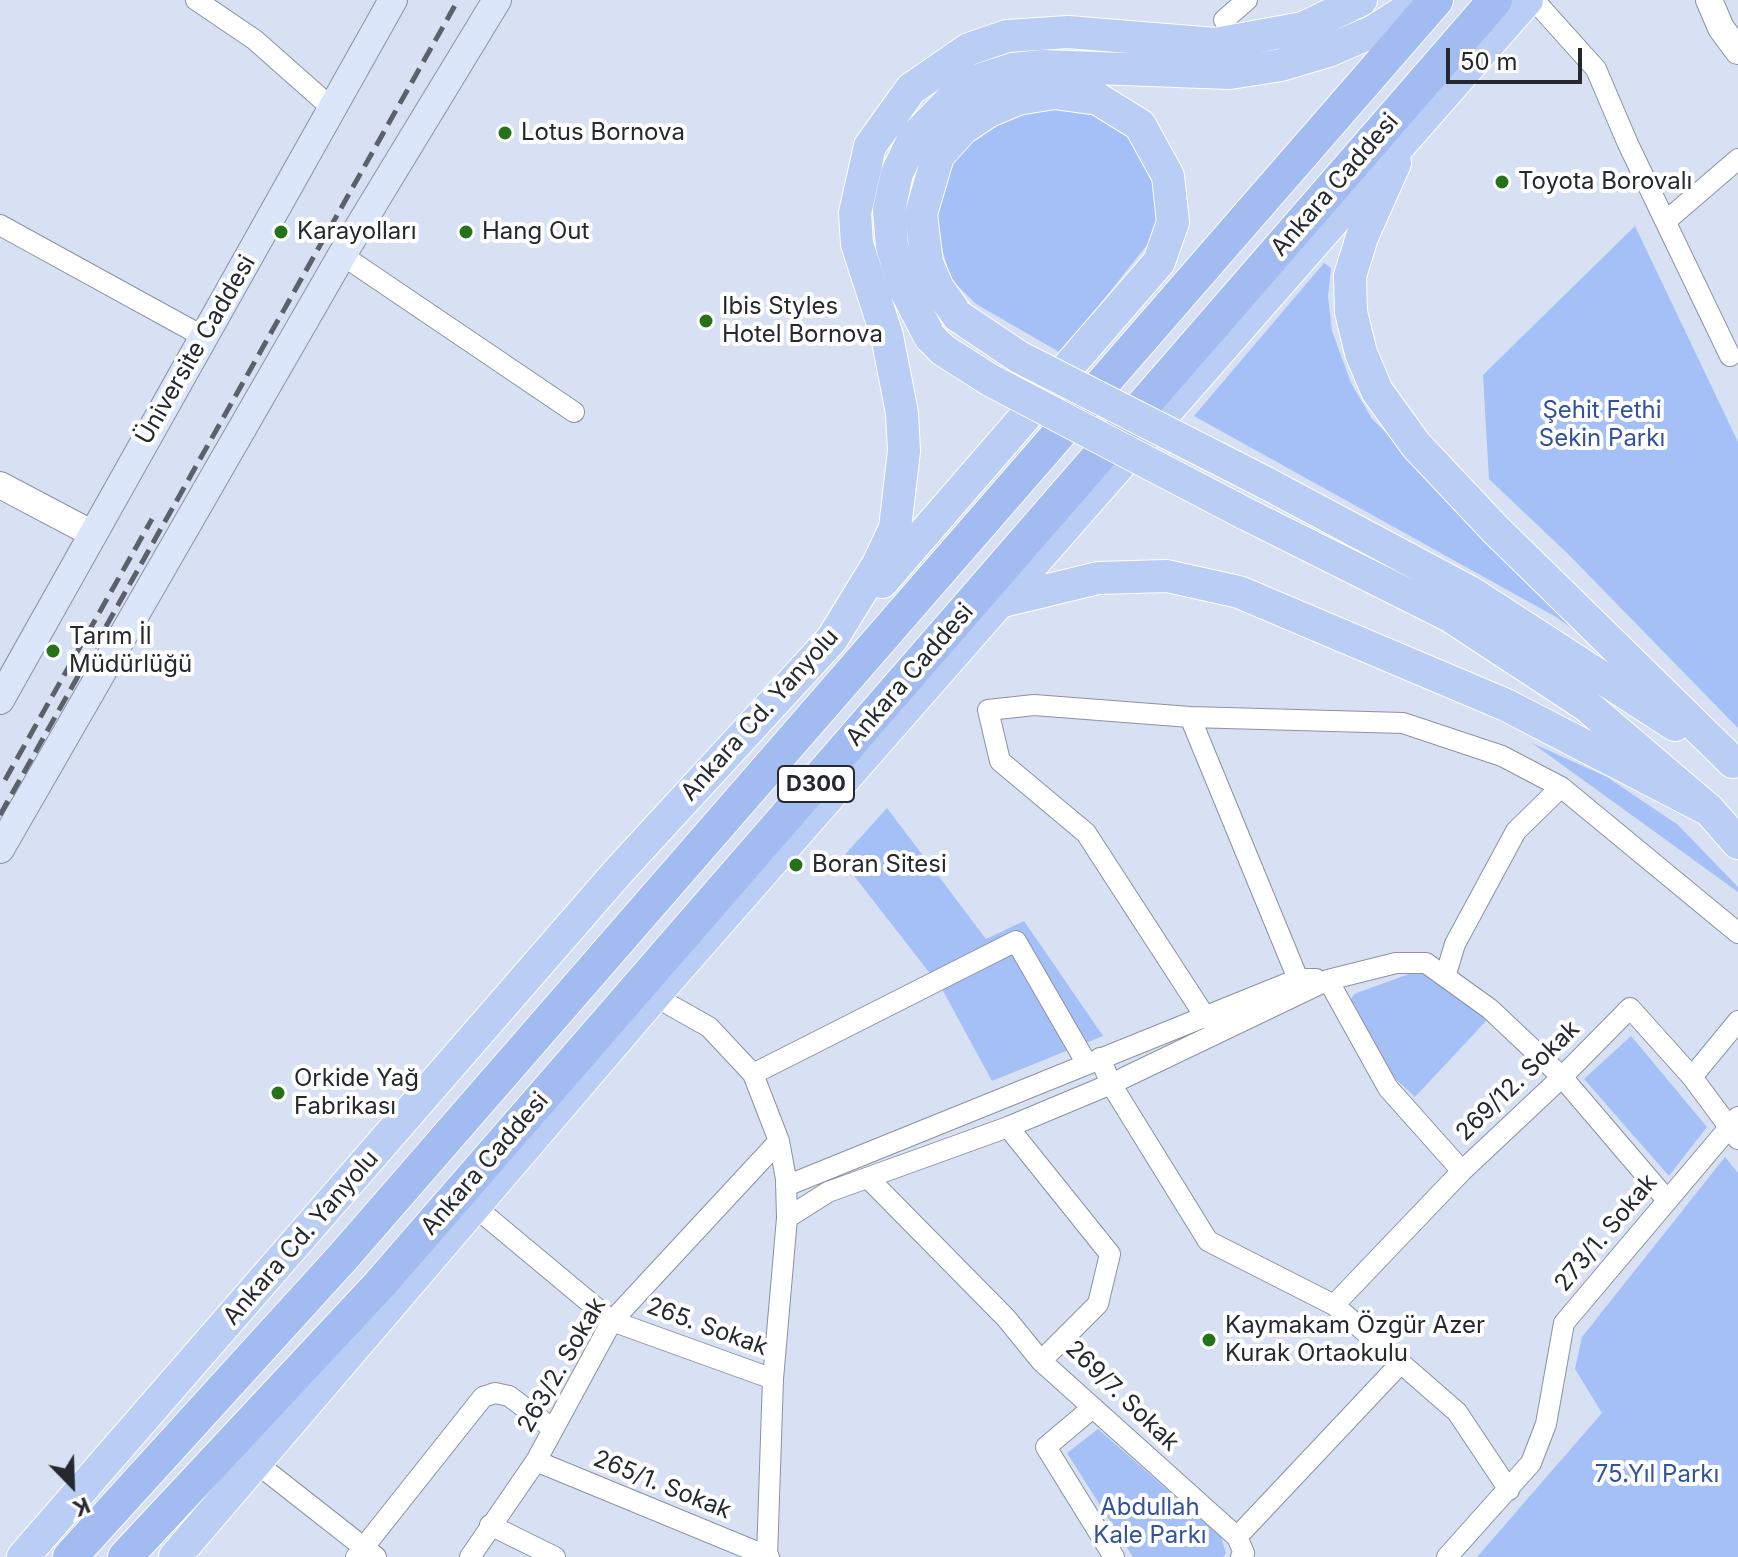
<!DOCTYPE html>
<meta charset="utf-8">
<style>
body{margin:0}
#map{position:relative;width:1738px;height:1557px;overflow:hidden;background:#d7e1f3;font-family:Inter,sans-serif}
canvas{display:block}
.north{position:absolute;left:32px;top:1445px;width:80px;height:80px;-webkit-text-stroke:6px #fff;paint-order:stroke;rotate:157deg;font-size:22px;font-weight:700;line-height:32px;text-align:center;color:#25292f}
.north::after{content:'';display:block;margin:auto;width:28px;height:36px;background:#25292f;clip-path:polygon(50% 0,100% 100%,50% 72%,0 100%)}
.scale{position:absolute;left:1446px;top:48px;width:136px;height:36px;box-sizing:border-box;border:4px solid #25292f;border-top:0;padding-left:10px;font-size:24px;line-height:28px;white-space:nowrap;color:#25292f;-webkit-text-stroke:6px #fff;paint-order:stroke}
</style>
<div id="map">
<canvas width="1738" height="1557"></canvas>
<div class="north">K</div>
<div class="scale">50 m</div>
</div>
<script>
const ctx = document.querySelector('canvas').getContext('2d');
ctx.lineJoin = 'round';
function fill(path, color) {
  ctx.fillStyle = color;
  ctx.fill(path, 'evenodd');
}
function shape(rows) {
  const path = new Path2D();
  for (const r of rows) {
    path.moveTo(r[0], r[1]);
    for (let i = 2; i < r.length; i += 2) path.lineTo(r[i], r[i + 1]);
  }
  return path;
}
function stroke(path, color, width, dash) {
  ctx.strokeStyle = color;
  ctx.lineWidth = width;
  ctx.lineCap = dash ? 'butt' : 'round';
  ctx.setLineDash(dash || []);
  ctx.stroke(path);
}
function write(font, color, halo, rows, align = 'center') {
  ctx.font = font + ' Inter,sans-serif';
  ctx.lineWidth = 8;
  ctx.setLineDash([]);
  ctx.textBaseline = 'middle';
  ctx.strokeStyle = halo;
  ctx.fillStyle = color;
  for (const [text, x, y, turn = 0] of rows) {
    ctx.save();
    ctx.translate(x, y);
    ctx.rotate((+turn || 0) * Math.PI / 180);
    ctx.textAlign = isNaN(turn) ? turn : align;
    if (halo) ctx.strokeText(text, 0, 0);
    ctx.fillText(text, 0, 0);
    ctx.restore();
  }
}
const green = shape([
 [1030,104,1110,114,1152,164,1161,206,1155,235,1061,353,976,304,952,280,932,220,941,169,961,142],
 [1635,226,1738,442,1738,728,1568,554,1489,479,1483,375],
 [1324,263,1331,268,1328,296,1332,331,1351,383,1372,419,1622,663,1556,617,1194,416],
 [1532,743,1607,777,1678,825,1738,887,1738,892],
 [887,808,986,939,1024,921,1103,1036,992,1081,942,989,841,859],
 [1420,970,1440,982,1487,1020,1415,1097,1390,1074,1348,1004,1354,994],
 [1631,1036,1707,1127,1669,1176,1584,1079],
 [1725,1157,1738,1173,1738,1557,1477,1557,1602,1413,1575,1369,1582,1337],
 [1098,1429,1221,1537,1226,1553,1223,1557,1133,1557,1067,1453]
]);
const minor = shape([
 [196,0,255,40,334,110],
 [1534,0,1596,69,1628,144,1730,356],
 [1224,20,1247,0],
 [1666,221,1738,159],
 [0,225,204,337],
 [342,255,574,412],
 [1190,717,1298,979],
 [1446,974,1455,944,1516,831,1561,787],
 [1328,980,1388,1088,1462,1171],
 [654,996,709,1027,753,1074,779,1141,786,1179,787,1218,773,1379,767,1557],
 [1206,1018,1086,833,1000,761,988,710,1034,705,1190,717,1403,723,1502,756,1561,787,1738,933],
 [1100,1058,1111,1084,1208,1241,1334,1305,1457,1412,1509,1490],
 [753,1074,1016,941,1087,1064],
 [1692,1077,1738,1021],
 [1008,1127,1110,1254,1098,1304,1041,1361,1237,1537],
 [868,1178,1006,1318,1041,1361],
 [786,1186,1298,979,1316,979],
 [474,1206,612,1321,773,1379],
 [787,1218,828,1192,1008,1127,1111,1084,1328,980,1396,963,1426,963,1490,1009,1562,1077,1667,1200],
 [1334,1305,1462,1171,1562,1077,1630,1008,1692,1077,1738,1139],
 [1091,1409,1046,1447,1114,1557],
 [536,1461,769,1557],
 [255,1462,376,1557],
 [490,1525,555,1557],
 [356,1557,483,1397,495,1393,509,1396,553,1429],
 [470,1557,536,1461,612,1321,779,1141],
 [1241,1557,1244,1553,1237,1537,1399,1365],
 [1447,1557,1531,1463,1546,1424,1564,1323,1738,1117]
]);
const tertiary = shape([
 [1709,0,1721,28,1738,51],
 [0,485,91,533]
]);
const secondary = shape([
 [0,700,393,0],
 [0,849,342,255,497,0]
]);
const primary = shape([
 [1395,163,1362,237,1350,276,1351,312,1361,353,1377,391,1416,445,1495,529,1733,762],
 [930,337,905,289,892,246,889,210,897,173,914,138,957,94,982,79,1013,69,1043,66,1230,73,1281,65,1328,51,1374,31,1422,0],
 [1266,483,1470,592,1675,725],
 [1244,513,1450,616,1587,706,1709,810,1738,843],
 [882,582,1159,262,1173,222,1168,176,1140,125,1098,99,1054,93,1018,99,989,111,962,129,938,156,921,214,927,263,938,288,958,316],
 [999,602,1098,578,1167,576,1239,592,1506,705,1709,810],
 [23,1557,617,873,832,639,878,564,895,528,904,451,902,413,887,336,857,244,855,213,870,146,911,89,969,49,1007,36,1068,32,1215,44,1303,28,1361,0],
 [175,1557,654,996,1527,0]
]);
const trunk = shape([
 [70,1557,343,1257,1436,0],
 [125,1557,380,1284,1495,0]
]);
const rail = shape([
 [5,780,152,519],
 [0,815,458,0]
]);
const primaryBridge = shape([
 [958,316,1019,357,1266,483],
 [930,337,943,350,990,380,1244,513]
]);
const markers = [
 [505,133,8,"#257319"],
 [1502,182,8,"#257319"],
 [281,232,8,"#257319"],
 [466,232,8,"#257319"],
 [706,321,8,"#257319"],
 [53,651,8,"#257319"],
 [796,865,8,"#257319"],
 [278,1093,8,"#257319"],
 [1209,1340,8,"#257319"]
];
const shields = [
 [816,784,76]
];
const shieldNames = [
 ["D300",816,784]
];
const poiNames = [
 ["Lotus Bornova",521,133],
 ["Toyota Borovalı",1518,182],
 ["Karayolları",297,232],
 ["Hang Out",482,232],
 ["Ibis Styles",722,307],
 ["Hotel Bornova",722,335],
 ["Tarım İl",69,637],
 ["Müdürlüğü",69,665],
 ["Boran Sitesi",812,865],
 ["Orkide Yağ",294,1079],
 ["Fabrikası",294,1107],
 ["Kaymakam Özgür Azer",1225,1326],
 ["Kurak Ortaokulu",1225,1354]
];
const streetNames = [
 ["Ankara Caddesi",1335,185,-49],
 ["Üniversite Caddesi",196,350,-60],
 ["Ankara Caddesi",910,675,-49],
 ["Ankara Cd. Yanyolu",760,715,-48],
 ["269/12. Sokak",1518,1081,-44],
 ["Ankara Caddesi",485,1164,-49],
 ["273/1. Sokak",1606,1233,-50],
 ["Ankara Cd. Yanyolu",301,1238,-49],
 ["265. Sokak",707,1327,20],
 ["263/2. Sokak",562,1365,-60],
 ["269/7. Sokak",1122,1396,44],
 ["265/1. Sokak",662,1485,22]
];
const parkNames = [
 ["Şehit Fethi",1602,411],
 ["Sekin Parkı",1602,439],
 ["75.Yıl Parkı",1657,1475],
 ["Abdullah",1150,1508],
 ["Kale Parkı",1150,1536]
];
fill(green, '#a4c0f6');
stroke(minor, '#8a92a3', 22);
stroke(tertiary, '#8a92a3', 28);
stroke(secondary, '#8a92a3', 30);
stroke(primary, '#fff', 34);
stroke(trunk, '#fff', 36);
stroke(minor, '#fff', 20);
stroke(tertiary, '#fff', 26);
stroke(secondary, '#dce6fa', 28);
stroke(primary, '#b9cdf5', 32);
stroke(trunk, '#a2bcf2', 34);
stroke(rail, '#5b616b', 5, [16, 8]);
stroke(primaryBridge, '#fff', 34, []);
stroke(primaryBridge, '#b9cdf5', 32);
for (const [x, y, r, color] of markers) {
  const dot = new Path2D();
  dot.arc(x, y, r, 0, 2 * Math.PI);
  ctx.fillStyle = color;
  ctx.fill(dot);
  stroke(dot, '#fff', 3);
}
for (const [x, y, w] of shields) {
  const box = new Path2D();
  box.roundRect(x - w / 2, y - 18, w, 36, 6);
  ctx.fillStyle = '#fff';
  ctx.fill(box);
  stroke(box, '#25292f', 2);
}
write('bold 22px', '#25292f', null, shieldNames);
write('24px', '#25292f', '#fff', poiNames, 'left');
write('24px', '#25292f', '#fff', streetNames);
write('24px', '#32539c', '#fff', parkNames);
</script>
